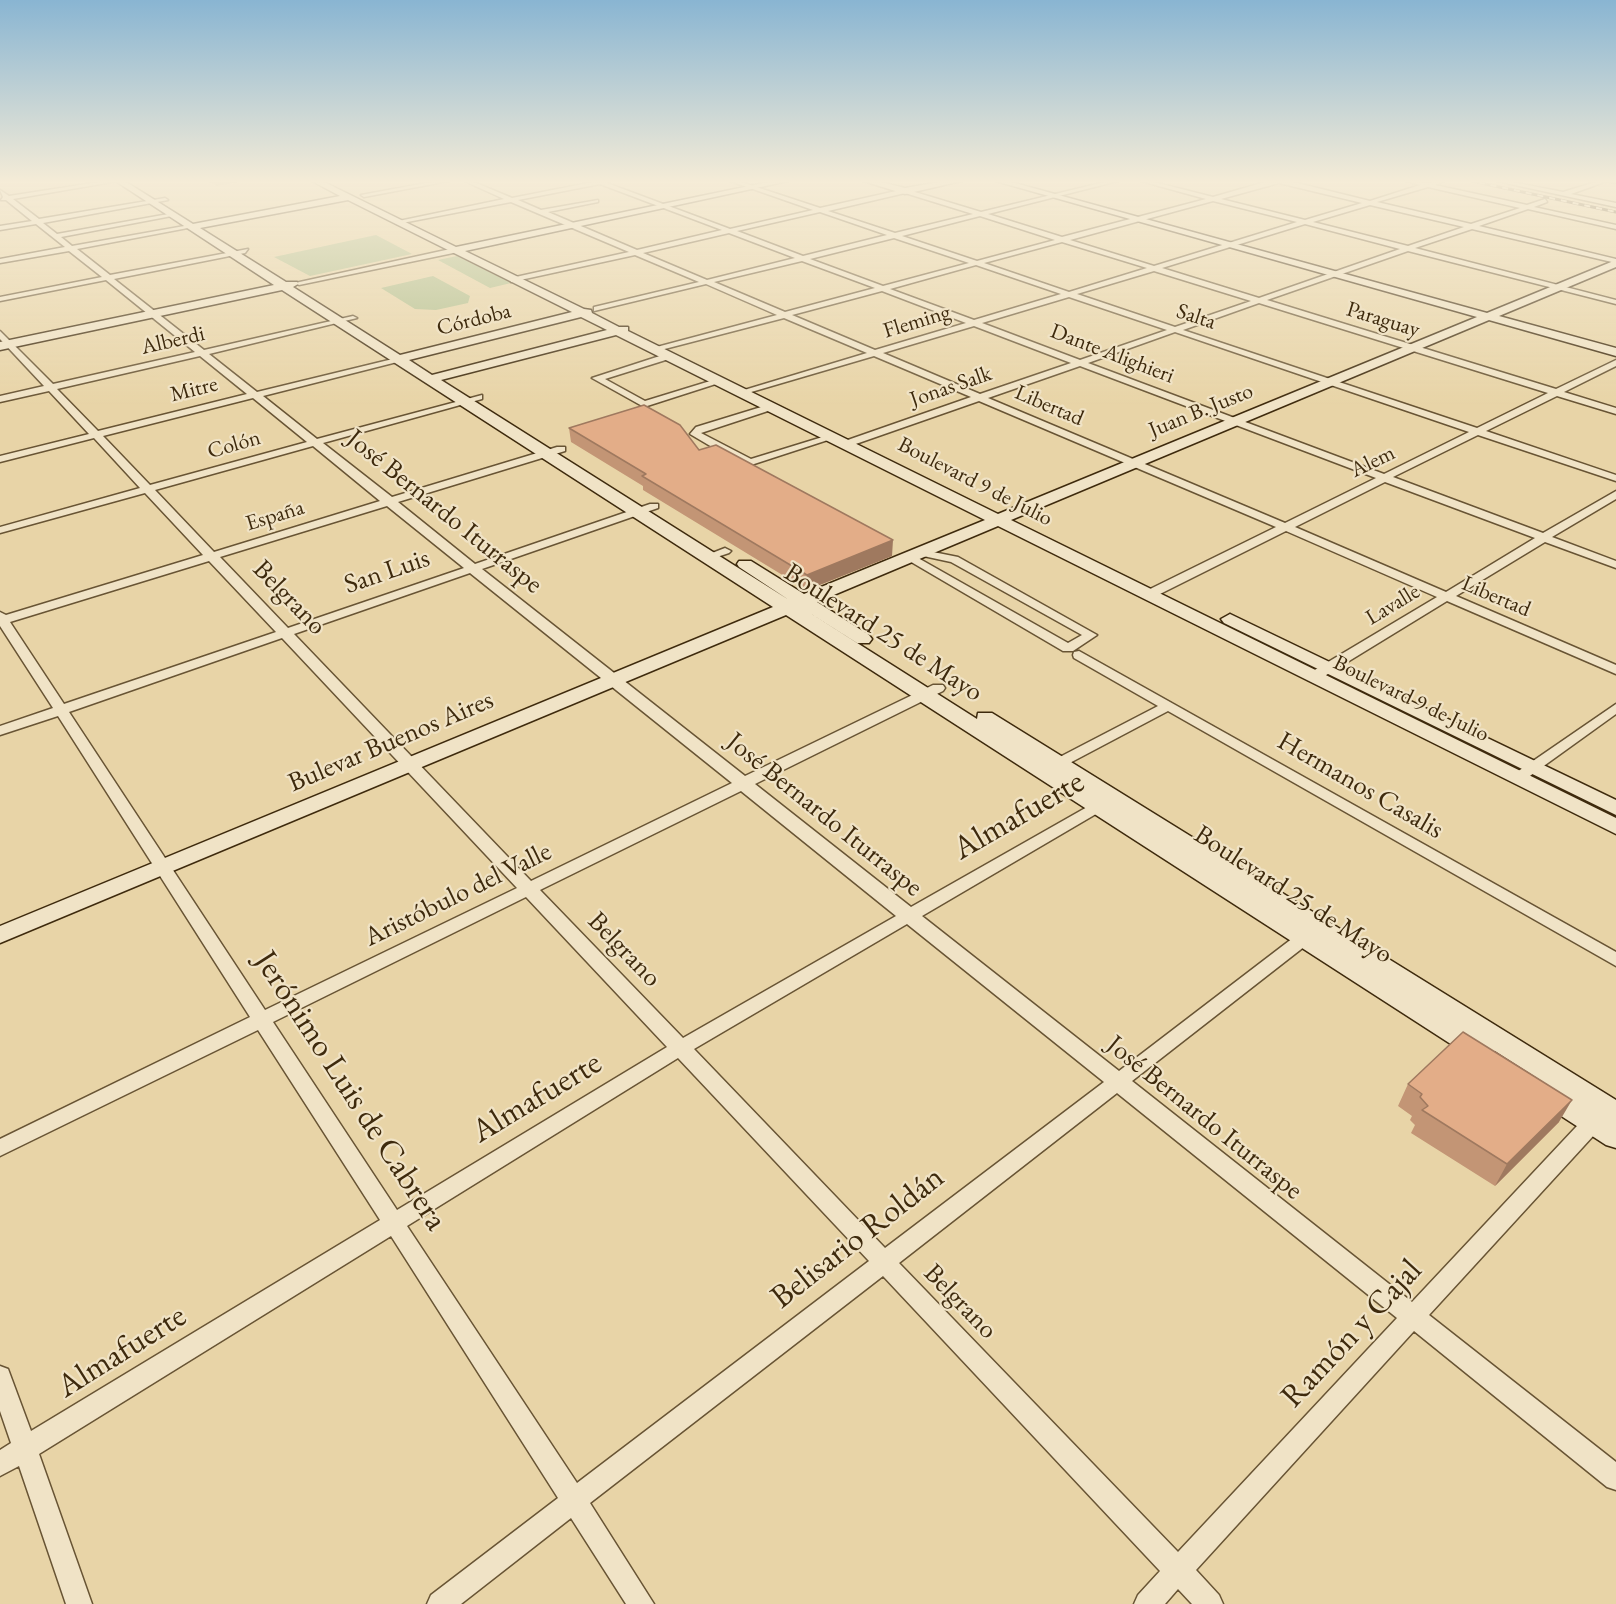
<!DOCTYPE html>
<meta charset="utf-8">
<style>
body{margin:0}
canvas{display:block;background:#e8d4a7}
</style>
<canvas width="1616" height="1604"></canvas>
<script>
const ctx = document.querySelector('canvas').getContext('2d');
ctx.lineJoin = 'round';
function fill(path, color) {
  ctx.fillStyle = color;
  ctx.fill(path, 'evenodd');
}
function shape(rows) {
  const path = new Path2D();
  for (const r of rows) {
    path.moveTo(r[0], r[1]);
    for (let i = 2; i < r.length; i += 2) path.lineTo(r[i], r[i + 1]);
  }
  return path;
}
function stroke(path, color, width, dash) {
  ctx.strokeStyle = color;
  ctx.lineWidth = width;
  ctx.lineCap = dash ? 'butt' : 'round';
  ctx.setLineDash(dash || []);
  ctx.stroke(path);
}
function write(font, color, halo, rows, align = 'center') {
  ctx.font = font + ' "EB Garamond",serif';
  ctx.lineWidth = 4.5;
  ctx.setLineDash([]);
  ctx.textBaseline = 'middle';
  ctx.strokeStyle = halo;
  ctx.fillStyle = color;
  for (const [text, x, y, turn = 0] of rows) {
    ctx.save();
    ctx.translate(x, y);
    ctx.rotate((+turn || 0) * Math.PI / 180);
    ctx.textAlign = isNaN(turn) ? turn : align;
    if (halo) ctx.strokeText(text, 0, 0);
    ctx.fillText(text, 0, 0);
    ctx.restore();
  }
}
const green = shape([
 [376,235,412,254,310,276,274,257],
 [457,256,511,283,490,288,438,260],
 [433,276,470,296,468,303,436,310,415,309,381,288]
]);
const street = shape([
 [112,180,124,180,13,199,39,219,165,198,168,200,43,223,57,234,174,213,177,215,61,237,72,246,190,225,193,227,77,249,110,275,248,249,245,253,114,279,204,350,353,316,357,318,209,354,257,392,401,357,401,361,263,396,317,439,482,395,482,399,323,443,392,497,557,447,565,447,565,451,398,502,475,564,650,504,658,504,658,508,482,569,745,776,933,685,943,685,945,688,943,691,755,784,911,907,1103,798,1113,798,1115,801,1113,804,922,916,1119,1071,1306,928,1318,928,1320,932,1318,936,1132,1081,1412,1302,1591,1111,1598,1109,1605,1111,1608,1117,1605,1123,1429,1315,1616,1462,1616,1490,1607,1487,1414,1331,1196,1570,1219,1595,1223,1604,1192,1604,1178,1589,1165,1604,1134,1604,1138,1595,1160,1571,883,1276,590,1503,654,1604,626,1604,571,1518,461,1604,427,1604,431,1595,558,1498,391,1236,39,1454,92,1604,66,1604,19,1466,0,1476,0,1450,11,1443,0,1411,0,1366,8,1369,31,1431,380,1220,258,1030,0,1156,0,1139,250,1017,58,716,0,735,0,726,53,708,0,626,0,612,6,615,203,555,145,493,0,533,0,527,140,488,94,438,0,462,0,456,89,434,49,391,0,402,0,396,44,386,0,339,0,331,53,384,195,352,106,280,0,301,0,297,102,277,69,251,0,263,0,259,65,247,36,224,0,230,0,226,32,221,6,200,1,200,3,197,0,190,9,196,112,180],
 [200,356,247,394,98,431,57,389,200,356],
 [253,398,307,442,150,485,103,436,253,398],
 [313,446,380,501,214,552,155,490,313,446],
 [387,506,464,568,288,628,220,557,387,506],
 [209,561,276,632,64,704,10,622,209,561],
 [470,573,732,783,531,881,294,634,470,573],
 [282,638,517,888,265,1010,69,712,282,638],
 [741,791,896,916,683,1038,540,890,741,791],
 [526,897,667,1047,397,1210,273,1022,526,897],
 [907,924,1104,1082,885,1248,694,1049,907,924],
 [678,1058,869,1261,577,1483,407,1226,678,1058],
 [1117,1093,1397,1318,1178,1552,899,1263,1117,1093],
 [442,180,454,180,364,197,361,195,442,180],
 [462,180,469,180,512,198,593,182,592,180,608,180,607,183,730,229,813,210,727,180,735,180,820,208,905,189,981,212,1113,180,1122,180,988,214,1062,237,1206,199,1137,180,1146,180,1213,197,1272,180,1285,180,1370,201,1420,185,1402,180,1427,183,1447,180,1435,185,1527,205,1545,199,1547,202,1534,207,1616,225,1616,229,1528,209,1479,226,1616,259,1616,263,1472,229,1415,248,1616,300,1616,304,1408,251,1267,300,1556,389,1616,360,1616,366,1564,392,1616,408,1616,414,1557,396,1486,431,1616,475,1616,481,1478,435,1393,477,1543,533,1616,491,1616,499,1552,537,1616,561,1616,568,1545,542,1456,596,1616,665,1616,674,1447,601,1318,680,1308,680,1306,677,1308,674,1437,597,1286,531,1152,598,1144,598,1144,592,1276,527,979,401,850,446,842,446,842,442,971,397,874,356,741,395,741,391,867,353,784,318,653,352,653,348,777,315,706,284,594,311,594,307,699,282,635,255,511,282,511,278,629,252,511,202,397,224,394,222,504,199,462,180],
 [1279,183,1362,203,1305,220,1221,199,1279,183],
 [600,184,722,230,637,250,548,212,598,202,598,200,541,210,518,200,600,184],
 [1428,187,1520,208,1471,224,1377,202,1428,187],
 [905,193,973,214,895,233,828,211,905,193],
 [1213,201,1297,222,1154,266,1070,240,1213,201],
 [1370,205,1464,227,1408,246,1313,222,1370,205],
 [820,212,887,235,803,256,737,231,820,212],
 [980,216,1055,240,977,261,902,236,980,216],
 [1305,224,1400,249,1259,298,1162,268,1305,224],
 [729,233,795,258,707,280,643,253,729,233],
 [894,238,969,263,883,286,810,259,894,238],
 [1062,242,1147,268,1069,292,984,263,1062,242],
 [802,261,875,288,785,312,714,282,802,261],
 [976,265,1061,294,974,320,890,289,976,265],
 [1154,271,1251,301,1175,327,1077,294,1154,271],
 [882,291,966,323,875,350,792,315,882,291],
 [1069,297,1167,330,1080,360,982,323,1069,297],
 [1259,303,1548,393,1477,428,1183,330,1259,303],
 [974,326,1071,363,980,394,883,353,974,326],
 [1175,332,1469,432,1384,474,1088,363,1175,332],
 [1080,366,1376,478,1285,523,988,398,1080,366],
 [1385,482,1535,538,1446,592,1295,527,1385,482],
 [1492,180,1502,180,1563,192,1602,180,1610,180,1571,194,1616,203,1616,207,1492,180],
 [455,248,458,252,299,285,295,283,455,248],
 [669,353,672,354,672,358,605,379,645,401,720,378,725,381,644,407,592,378,669,353],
 [771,404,776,407,774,409,701,433,751,459,829,435,837,437,751,465,734,460,690,434,696,427,771,404],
 [725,548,731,551,729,553,708,560,702,557,725,548],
 [918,549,958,557,1097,635,1073,651,1063,651,901,556,907,553,911,554,1068,643,1082,635,951,562,914,554,914,550,918,549],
 [1079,651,1616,952,1616,966,1168,711,1064,766,1054,766,1052,763,1054,760,1158,706,1074,658,1073,655,1074,652,1079,651],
 [1616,704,1616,714,1527,778,1517,778,1515,775,1517,772,1616,704]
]);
const secondary = shape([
 [114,180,123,180,193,224,340,196,310,180,320,180,456,247,778,180,793,180,465,251,584,309,591,310,592,313,619,327,628,327,628,331,998,514,1477,317,992,180,1004,180,1487,313,1616,260,1616,267,1499,316,1616,348,1616,356,1489,320,1011,520,1616,818,1616,834,998,526,817,602,869,635,872,639,869,643,857,643,802,608,977,719,978,713,992,713,1616,1100,1616,1148,1606,1145,1535,1099,1531,1091,1535,1083,1542,1081,1495,1051,1492,1059,1483,1062,1474,1059,786,615,0,943,0,926,773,607,282,290,0,350,0,342,274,285,114,180],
 [348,200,572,312,400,355,293,287,298,284,297,282,286,282,200,228,348,200],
 [581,317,607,330,432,375,409,360,581,317],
 [616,335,985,520,804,594,751,561,739,561,737,564,739,567,789,600,441,380,616,335],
 [860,180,873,180,905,188,950,180,966,180,905,194,860,180],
 [1609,180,1616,180,1616,183,1610,182,1609,180],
 [1230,614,1616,800,1616,815,1224,623,1221,619,1230,614]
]);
const rail = shape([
 [1467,180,1616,212]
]);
const wall = shape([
 [205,180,250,180,216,186],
 [569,428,699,450,892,556,807,590,643,490,643,486,571,442],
 [1408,1084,1559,1122,1495,1186,1411,1133,1415,1125,1410,1120,1412,1116,1398,1106]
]);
const shadedWall = shape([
 [214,180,250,180,216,186],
 [893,540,892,556,807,590,807,575],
 [1572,1100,1559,1122,1495,1186,1507,1164]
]);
const building = shape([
 [644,405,680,425,699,450,716,445,893,540,807,575,642,476,646,474,569,428,644,405],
 [1463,1032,1572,1100,1507,1164,1422,1110,1428,1106,1420,1097,1422,1094,1408,1084,1463,1032]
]);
const farStreetnames = [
 ["Salta",1196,317,18],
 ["Córdoba",474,320,-14],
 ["Paraguay",1383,320,17],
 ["Fleming",917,322,-17],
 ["Alberdi",173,341,-13],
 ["Dante Alighieri",1112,354,21],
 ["Jonas Salk",951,387,-19],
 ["Mitre",194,390,-14],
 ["Libertad",1049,406,23],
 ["Juan B. Justo",1201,411,-22],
 ["Colón",234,445,-16],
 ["Alem",1373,462,-26],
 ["Boulevard 9 de Julio",975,482,27],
 ["España",275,516,-17],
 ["Libertad",1496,597,23],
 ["Lavalle",1393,605,-31],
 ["Boulevard 9 de Julio",1411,699,26]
];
const streetNames = [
 ["José Bernardo Iturraspe",444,512,39],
 ["San Luis",387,572,-19],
 ["Belgrano",289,598,46],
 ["Boulevard 25 de Mayo",883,633,33],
 ["Bulevar Buenos Aires",391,742,-23],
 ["Hermanos Casalis",1360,786,30],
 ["José Bernardo Iturraspe",824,815,39],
 ["Aristóbulo del Valle",458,895,-26],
 ["Boulevard 25 de Mayo",1293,895,33],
 ["Belgrano",624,950,46],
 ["José Bernardo Iturraspe",1204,1118,39],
 ["Belgrano",960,1302,46]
];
const nearStreetnames = [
 ["Almafuerte",1019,816,-30],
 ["Jerónimo Luis de Cabrera",350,1091,57],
 ["Almafuerte",537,1098,-31],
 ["Belisario Roldán",858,1238,-38],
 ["Ramón y Cajal",1352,1334,-47],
 ["Almafuerte",122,1352,-32]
];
fill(green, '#b0be8c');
stroke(street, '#685434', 3);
stroke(secondary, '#3e2a0d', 3);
fill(street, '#f0e3c6');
fill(secondary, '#f0e3c6');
stroke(rail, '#3e2a0d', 3);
stroke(rail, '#f0e3c6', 2, [6]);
fill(wall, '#c39575');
fill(shadedWall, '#9f795f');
fill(building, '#e3ad88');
stroke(building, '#9f795f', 1.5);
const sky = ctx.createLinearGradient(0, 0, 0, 404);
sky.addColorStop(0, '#89b5d2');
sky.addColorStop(0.45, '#f5ecd7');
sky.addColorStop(1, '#f5ecd700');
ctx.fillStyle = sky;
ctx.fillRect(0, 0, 1616, 404);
write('22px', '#3e2a0d', '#f0e3c6', farStreetnames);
write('27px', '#3e2a0d', '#f0e3c6', streetNames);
write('33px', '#3e2a0d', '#f0e3c6', nearStreetnames);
</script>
